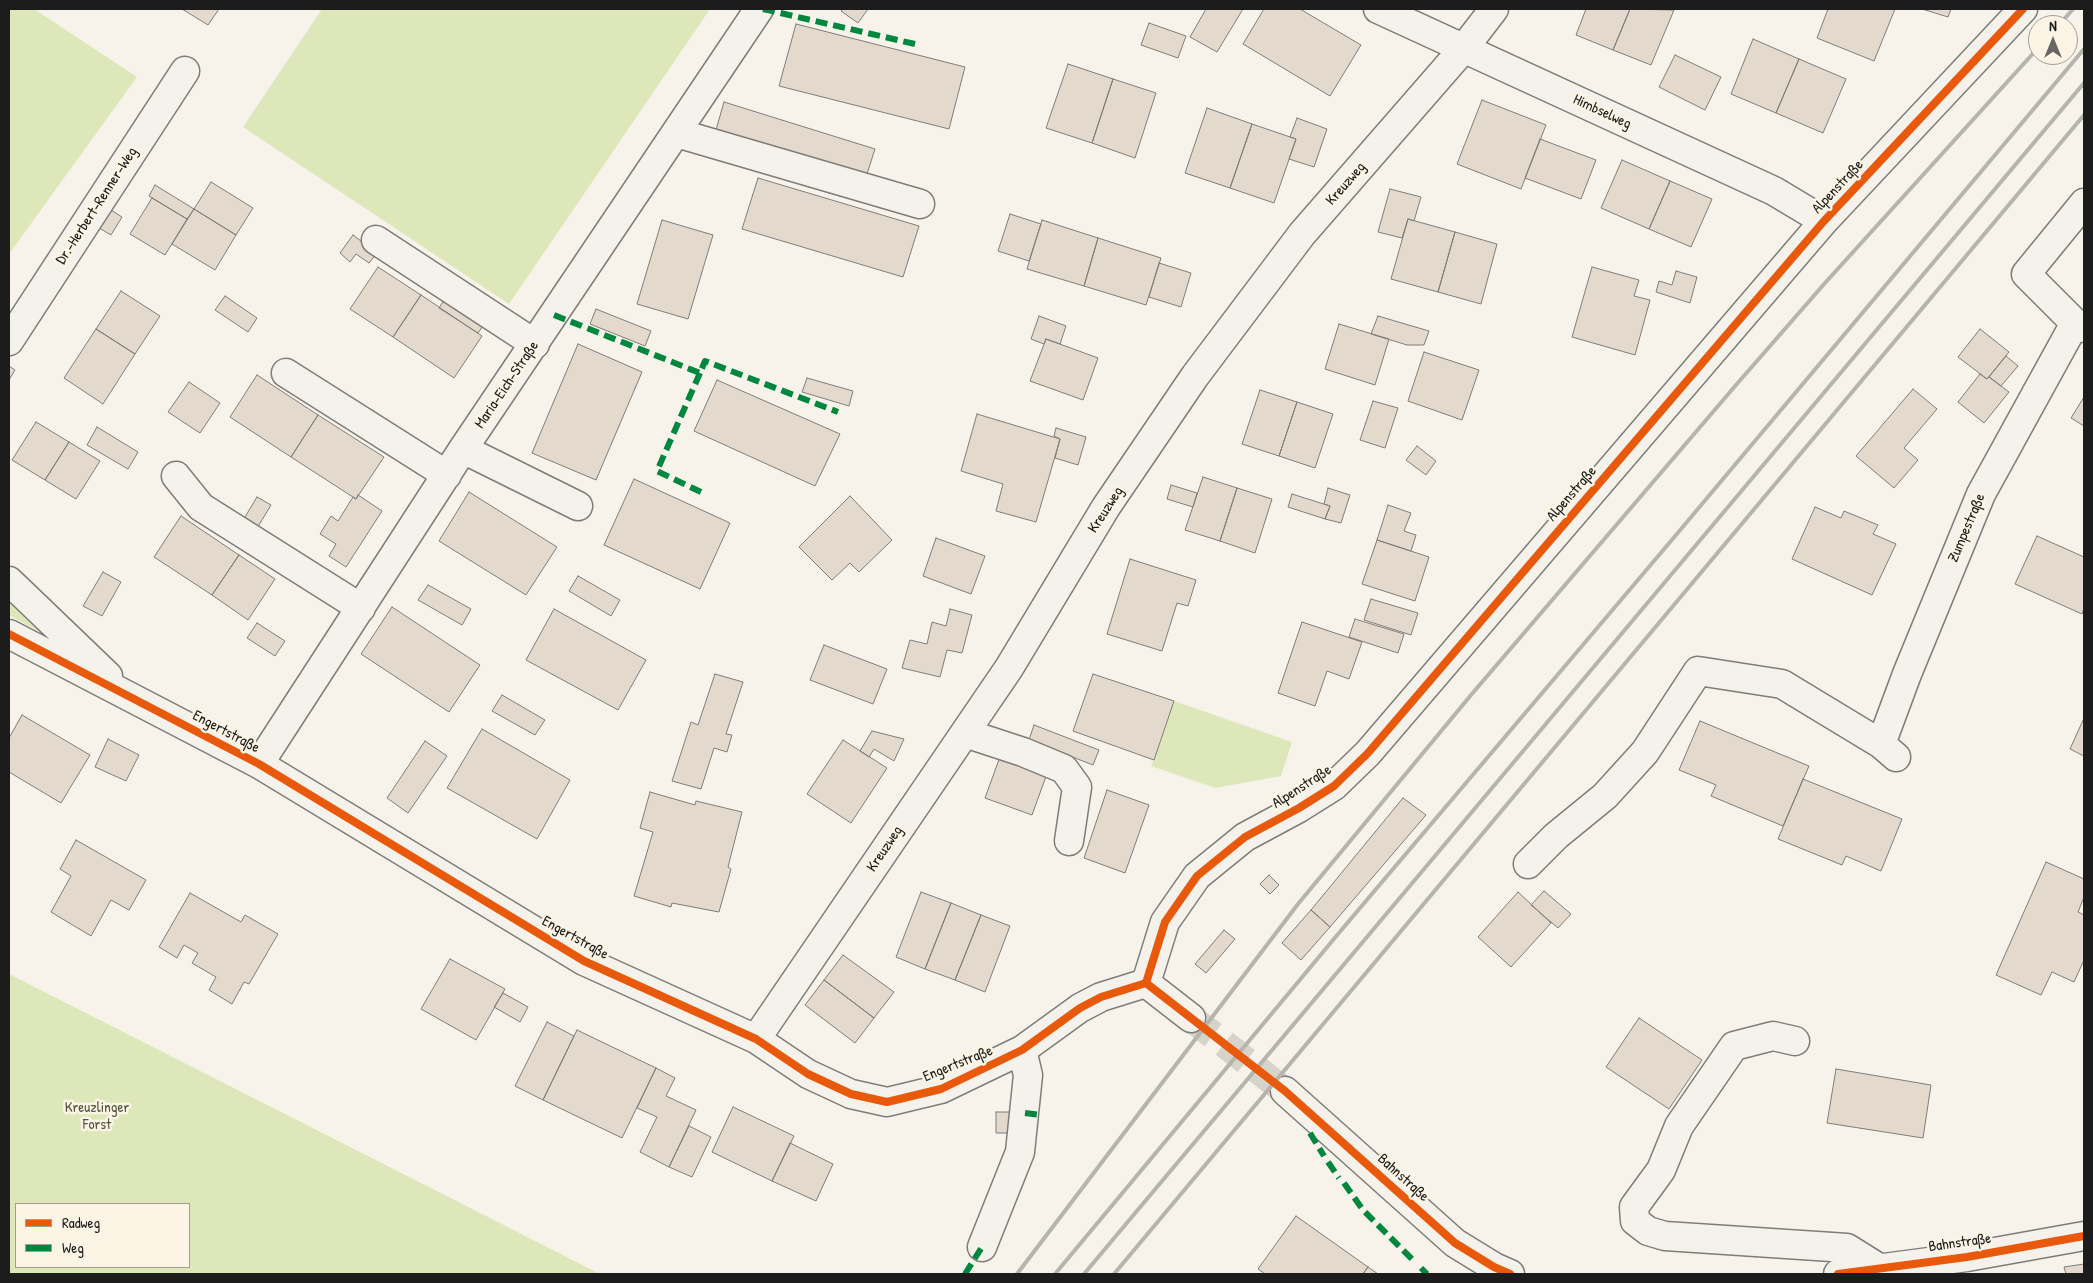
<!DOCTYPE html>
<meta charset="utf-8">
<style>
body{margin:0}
#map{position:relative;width:2093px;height:1283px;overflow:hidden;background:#f7f3ea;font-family:"Patrick Hand",sans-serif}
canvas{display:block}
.frame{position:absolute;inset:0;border:10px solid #1c1c1c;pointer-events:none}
.legend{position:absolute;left:15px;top:1203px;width:175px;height:65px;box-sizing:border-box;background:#fcf5e5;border:1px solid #a29e95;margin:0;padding:6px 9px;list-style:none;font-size:15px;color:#1c1c1c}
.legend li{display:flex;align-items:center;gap:10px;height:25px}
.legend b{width:25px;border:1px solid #a29e95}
.north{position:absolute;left:2028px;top:15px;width:50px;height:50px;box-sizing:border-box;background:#fcf5e5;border:1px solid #a29e95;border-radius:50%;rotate:0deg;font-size:14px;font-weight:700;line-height:20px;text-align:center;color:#1c1c1c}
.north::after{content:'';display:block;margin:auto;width:18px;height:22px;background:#696764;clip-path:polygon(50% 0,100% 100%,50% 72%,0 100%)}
</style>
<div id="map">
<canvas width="2093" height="1283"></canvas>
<div class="frame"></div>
<ul class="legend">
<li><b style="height:6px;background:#e8590c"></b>Radweg</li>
<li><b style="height:6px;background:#00873e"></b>Weg</li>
</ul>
<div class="north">N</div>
</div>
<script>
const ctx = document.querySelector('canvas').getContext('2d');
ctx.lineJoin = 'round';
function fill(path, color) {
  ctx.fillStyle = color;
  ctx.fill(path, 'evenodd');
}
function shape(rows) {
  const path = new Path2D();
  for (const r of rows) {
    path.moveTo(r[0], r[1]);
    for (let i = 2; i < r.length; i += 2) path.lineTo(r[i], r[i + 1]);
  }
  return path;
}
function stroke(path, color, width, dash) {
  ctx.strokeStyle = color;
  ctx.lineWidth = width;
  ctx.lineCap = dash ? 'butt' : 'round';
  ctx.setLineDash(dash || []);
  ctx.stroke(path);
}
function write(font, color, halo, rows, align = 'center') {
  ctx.font = font + ' "Patrick Hand",sans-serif';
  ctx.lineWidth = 5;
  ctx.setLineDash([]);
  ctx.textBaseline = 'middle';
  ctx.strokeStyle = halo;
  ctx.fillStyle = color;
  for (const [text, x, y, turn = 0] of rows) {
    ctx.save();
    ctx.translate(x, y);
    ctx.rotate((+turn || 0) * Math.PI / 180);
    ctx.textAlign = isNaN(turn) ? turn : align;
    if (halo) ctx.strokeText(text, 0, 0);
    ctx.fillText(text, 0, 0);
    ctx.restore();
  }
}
const green = shape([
 [9,9,34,9,137,77,9,254],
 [322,9,710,9,509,304,243,127],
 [9,596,58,642,9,615],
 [1174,701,1292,742,1281,776,1215,788,1151,766],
 [9,974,425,1185,600,1274,9,1274],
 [189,1204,189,1267,16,1267,16,1204]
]);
const building = shape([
 [182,9,219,9,208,25,182,9],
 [843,9,868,9,858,23,841,11,843,9],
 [1206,9,1243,9,1217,52,1190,37,1206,9],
 [1264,9,1300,9,1361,45,1330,96,1243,44,1264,9],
 [1586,9,1630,9,1613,50,1576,35,1586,9],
 [1630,9,1674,10,1651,65,1613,50,1630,9],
 [1828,9,1895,9,1874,61,1817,38,1828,9],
 [1922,9,1951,9,1948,17,1922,9],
 [1149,23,1186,36,1178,58,1141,45,1149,23],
 [796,24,965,67,949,129,779,86,796,24],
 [1753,39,1799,59,1776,113,1731,94,1753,39],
 [1675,55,1721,77,1705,110,1659,87,1675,55],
 [1799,59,1846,79,1823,133,1776,113,1799,59],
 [1068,64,1113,79,1092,143,1046,128,1068,64],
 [1113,79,1156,93,1135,158,1092,143,1113,79],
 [1482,100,1546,125,1521,189,1457,164,1482,100],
 [724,102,875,149,866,177,716,130,724,102],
 [1207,108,1252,124,1230,188,1185,173,1207,108],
 [1297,118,1327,129,1314,167,1289,159,1296,139,1290,137,1297,118],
 [1252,124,1296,139,1274,203,1230,188,1252,124],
 [1540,139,1596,160,1581,199,1525,178,1540,139],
 [1622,160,1670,181,1649,229,1601,208,1622,160],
 [758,178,919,226,903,277,742,229,758,178],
 [1670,181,1712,199,1691,247,1649,229,1670,181],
 [211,182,253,208,236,235,194,209,211,182],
 [155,185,194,209,187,219,149,196,155,185],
 [1390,189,1421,197,1414,221,1408,219,1402,238,1378,232,1390,189],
 [152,198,187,219,165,255,130,234,152,198],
 [108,208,122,217,111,235,96,226,108,208],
 [194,209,236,235,215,270,172,244,194,209],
 [1010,214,1041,224,1029,261,998,251,1010,214],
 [1408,219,1455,232,1438,292,1391,279,1408,219],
 [662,220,713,235,688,319,637,304,662,220],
 [1042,220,1098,238,1084,286,1027,269,1042,220],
 [1455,232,1497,244,1481,304,1438,292,1455,232],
 [353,235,377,253,369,263,356,254,350,262,340,253,353,235],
 [1098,238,1161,258,1146,305,1084,286,1098,238],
 [1159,263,1191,273,1181,307,1149,297,1159,263],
 [378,267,421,295,393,337,350,309,378,267],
 [1592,267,1639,280,1634,296,1650,300,1635,355,1572,337,1592,267],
 [1676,271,1697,277,1690,303,1656,292,1659,281,1672,285,1676,271],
 [121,291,160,316,135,354,96,329,121,291],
 [421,295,482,336,454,378,393,337,421,295],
 [225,296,257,318,248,332,215,310,225,296],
 [446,297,485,323,478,333,439,308,446,297],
 [596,309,651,331,645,346,590,324,596,309],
 [1039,316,1066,326,1060,344,1046,339,1044,344,1031,339,1039,316],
 [1378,316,1429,331,1424,345,1407,345,1371,334,1378,316],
 [1339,324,1389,339,1375,385,1325,369,1339,324],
 [96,329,135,354,103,404,64,378,96,329],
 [1980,329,2009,352,1987,379,1958,357,1980,329],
 [1046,339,1098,358,1083,400,1030,381,1046,339],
 [578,344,642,372,596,480,532,453,578,344],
 [1424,352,1479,370,1462,420,1408,401,1424,352],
 [2006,356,2018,366,2001,386,1989,377,2006,356],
 [9,366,15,370,9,380,9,366],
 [1980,374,1987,379,1989,377,2009,392,1984,423,1958,402,1980,374],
 [257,375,318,415,291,457,230,417,257,375],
 [807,378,853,391,849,406,802,392,807,378],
 [717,380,840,434,815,486,694,431,717,380],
 [189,382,220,403,200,433,168,412,189,382],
 [1913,389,1937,409,1904,448,1918,460,1894,488,1856,456,1913,389],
 [1260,390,1297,402,1279,456,1242,444,1260,390],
 [2084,397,2084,426,2071,418,2084,397],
 [1373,401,1398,408,1385,448,1360,440,1373,401],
 [1297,402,1333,414,1315,468,1279,456,1297,402],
 [977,414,1060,439,1036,522,996,511,1003,484,961,471,977,414],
 [318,415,384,457,356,499,291,457,318,415],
 [36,422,69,442,45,480,12,460,36,422],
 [97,427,138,452,128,469,87,445,97,427],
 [1056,428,1086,437,1078,465,1055,458,1060,439,1054,436,1056,428],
 [69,442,100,461,76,499,45,480,69,442],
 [1417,446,1436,461,1426,475,1406,460,1417,446],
 [1203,477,1237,488,1220,541,1185,530,1203,477],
 [634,479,730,523,700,589,604,545,634,479],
 [1171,485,1197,493,1193,507,1167,499,1171,485],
 [1237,488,1272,499,1255,553,1220,541,1237,488],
 [1328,488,1350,495,1341,523,1325,519,1330,506,1324,504,1328,488],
 [469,492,557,547,526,595,439,541,469,492],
 [1292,494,1330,506,1325,519,1288,507,1292,494],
 [358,495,382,511,346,567,329,556,336,544,320,534,331,516,338,521,353,497,356,499,358,495],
 [850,496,892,540,859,572,850,563,832,580,799,547,850,496],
 [257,497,271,505,256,530,242,522,257,497],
 [1388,505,1411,513,1404,531,1416,535,1411,551,1377,540,1388,505],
 [1815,507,1841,518,1844,511,1878,525,1873,534,1896,544,1872,595,1792,559,1815,507],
 [181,516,239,555,212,595,154,557,181,516],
 [2037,536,2084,557,2084,609,2082,614,2015,584,2037,536],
 [936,538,985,556,971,594,923,576,936,538],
 [1377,540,1429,557,1415,601,1362,584,1377,540],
 [239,555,275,579,248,620,212,595,239,555],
 [1130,559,1196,580,1188,606,1177,603,1162,651,1107,634,1130,559],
 [103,572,121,582,102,616,83,606,103,572],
 [578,576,620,600,611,616,569,591,578,576],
 [428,585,471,609,462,625,418,600,428,585],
 [1371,599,1418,613,1411,635,1364,620,1371,599],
 [392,607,480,665,449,712,361,654,392,607],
 [554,609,646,660,618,710,526,660,554,609],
 [950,609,972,615,962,653,947,650,940,677,902,668,910,640,927,644,932,622,946,626,950,609],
 [1355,619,1404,634,1398,653,1349,637,1355,619],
 [1302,622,1362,642,1349,679,1327,671,1315,706,1278,693,1302,622],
 [257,623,285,641,275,656,247,638,257,623],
 [824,645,887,669,873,704,810,680,824,645],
 [715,674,743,682,726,734,732,735,727,752,714,748,701,789,672,781,691,722,698,725,715,674],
 [1093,674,1174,701,1154,760,1073,731,1093,674],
 [502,695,545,720,535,735,492,711,502,695],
 [22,715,90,755,61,803,9,772,9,738,22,715],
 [2084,718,2084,756,2070,749,2084,718],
 [1700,721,1809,766,1783,826,1711,796,1716,785,1679,770,1700,721],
 [1034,725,1099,750,1093,765,1029,740,1034,725],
 [482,729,570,780,537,839,447,788,482,729],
 [872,731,904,739,894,761,874,749,869,757,860,751,872,731],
 [108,739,139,755,126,781,95,767,108,739],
 [843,740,887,768,851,823,807,794,843,740],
 [425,741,447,756,408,813,387,798,425,741],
 [1001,754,1048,771,1032,815,985,798,1001,754],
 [1803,779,1902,819,1881,871,1846,856,1842,865,1778,839,1803,779],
 [1107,790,1149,805,1125,873,1084,858,1107,790],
 [650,792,695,805,696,801,742,812,728,867,731,869,719,912,672,903,671,907,634,896,653,832,640,828,650,792],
 [1403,798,1426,815,1330,927,1311,910,1403,798],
 [76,840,146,880,129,910,111,900,91,936,51,912,71,876,60,869,76,840],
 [2046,862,2084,879,2084,897,2078,912,2084,915,2084,960,2074,982,2052,972,2041,995,1996,975,2046,862],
 [1269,875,1279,885,1270,894,1260,884,1269,875],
 [1544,891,1571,914,1558,928,1531,905,1544,891],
 [921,892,951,903,925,969,896,957,921,892],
 [1518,892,1551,923,1511,967,1478,937,1518,892],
 [190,893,241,922,245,915,278,934,249,984,244,982,232,1004,209,990,216,977,192,963,198,953,184,945,177,958,159,947,190,893],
 [951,903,981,915,955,980,925,969,951,903],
 [1311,910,1330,927,1301,960,1282,943,1311,910],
 [981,915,1010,926,985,992,955,980,981,915],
 [1224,930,1235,939,1206,973,1195,964,1224,930],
 [843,955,894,992,874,1018,824,980,843,955],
 [450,959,505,989,476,1040,421,1009,450,959],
 [824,980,874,1018,855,1043,805,1005,824,980],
 [503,993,528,1007,520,1022,494,1007,503,993],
 [1639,1018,1702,1060,1669,1109,1606,1067,1639,1018],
 [547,1022,574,1036,543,1100,515,1086,547,1022],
 [577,1030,656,1068,622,1138,543,1100,577,1030],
 [656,1068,675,1078,666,1096,696,1110,669,1167,640,1152,657,1117,637,1108,656,1068],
 [1836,1069,1931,1085,1923,1138,1827,1123,1836,1069],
 [733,1107,794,1136,772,1181,712,1152,733,1107],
 [996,1112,1013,1112,1012,1133,996,1133,996,1112],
 [689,1126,711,1137,692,1177,669,1167,689,1126],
 [790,1143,833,1164,816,1201,772,1181,790,1143],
 [1296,1216,1368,1267,1363,1274,1265,1274,1258,1269,1296,1216],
 [2084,1264,2084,1274,2066,1274,2064,1267,2084,1264],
 [1368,1267,1378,1274,1363,1274,1368,1267]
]);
const minorTunnel = shape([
 [1191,1018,1285,1091]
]);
const minor = shape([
 [1378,9,1774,191,1824,221],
 [677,133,920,204],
 [2084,203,2026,274,2075,323,2084,328],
 [376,240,535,344],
 [9,341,185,71],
 [286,373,447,475],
 [463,449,578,506],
 [176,476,201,507,361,608],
 [9,581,108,676],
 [9,634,259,764,584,961,756,1039,808,1074,851,1094,887,1102,941,1089,1022,1050,1080,1008,1101,997,1146,983],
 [965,733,1023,752,1064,769,1077,787,1069,841],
 [1881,744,1907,674,1981,494,2075,323],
 [259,764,463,449,759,9],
 [1528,864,1556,836,1605,796,1645,752,1698,671,1782,684,1881,744,1896,757],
 [1146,983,1165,922,1197,876,1245,837,1299,808,1334,786,1368,753,1824,221,2023,9],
 [1146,983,1191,1018],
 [756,1039,1009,668,1106,507,1195,376,1302,234,1464,48,1494,9],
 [1795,1041,1773,1036,1734,1046,1679,1126,1661,1170,1634,1207,1635,1221,1648,1231,1665,1236,1847,1248,1879,1268],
 [1285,1091,1455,1243,1494,1267,1510,1274],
 [982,1247,1020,1152,1028,1075,1022,1050],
 [1838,1274,1967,1257,2084,1236]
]);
const rail = shape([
 [2059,25,2073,9],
 [1017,1274,1298,904,1471,695,1736,385,1825,283,2038,48],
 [1055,1274,1338,934,1676,535,2084,49],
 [1084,1274,2084,83],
 [1114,1274,2084,115]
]);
const quiet = shape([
 [763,9,915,44],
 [554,315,700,373,705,361,838,412],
 [700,373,657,471,701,492],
 [1025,1113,1040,1115],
 [1310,1133,1324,1156],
 [1328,1162,1339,1178],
 [1344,1183,1363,1210,1416,1263],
 [1421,1268,1427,1274],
 [965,1274,982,1247]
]);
const cycleway = shape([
 [9,634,259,764,584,961,756,1039,808,1074,851,1094,887,1102,941,1089,1022,1050,1080,1008,1101,997,1146,983],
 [1146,983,1165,922,1197,876,1245,837,1299,808,1334,786,1368,753,1824,221,2023,9],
 [1146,983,1285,1091,1455,1243,1494,1267,1510,1274],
 [1838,1274,1967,1257,2084,1236]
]);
const streetNames = [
 ["Himbselweg",1602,112,25],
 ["Kreuzweg",1346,184,-49],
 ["Alpenstraße",1838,187,-47],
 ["Dr.-Herbert-Renner-Weg",97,206,-57],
 ["Maria-Eich-Straße",507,385,-56],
 ["Alpenstraße",1572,494,-49],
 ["Kreuzweg",1106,510,-57],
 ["Zumpestraße",1967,528,-67],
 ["Engertstraße",226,732,28],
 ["Alpenstraße",1302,787,-33],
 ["Kreuzweg",885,849,-56],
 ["Engertstraße",575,938,29],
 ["Engertstraße",958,1064,-22],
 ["Bahnstraße",1403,1178,42],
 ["Bahnstraße",1960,1243,-8]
];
const parkNames = [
 ["Kreuzlinger",97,1108],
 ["Forst",97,1125]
];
fill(green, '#dee7ba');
fill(building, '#e3d9cd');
stroke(building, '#7f7d79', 1);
stroke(minorTunnel, '#d6d3cb', 28, [28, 14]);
stroke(minor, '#7f7d79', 31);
stroke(minor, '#f5f2ec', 28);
stroke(rail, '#b6b4af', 4);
stroke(quiet, '#00873e', 6, [12, 6]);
stroke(cycleway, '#e8590c', 8);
write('15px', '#1c1c1c', '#fcf5e5', streetNames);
write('15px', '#50563f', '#fcf5e5', parkNames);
</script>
